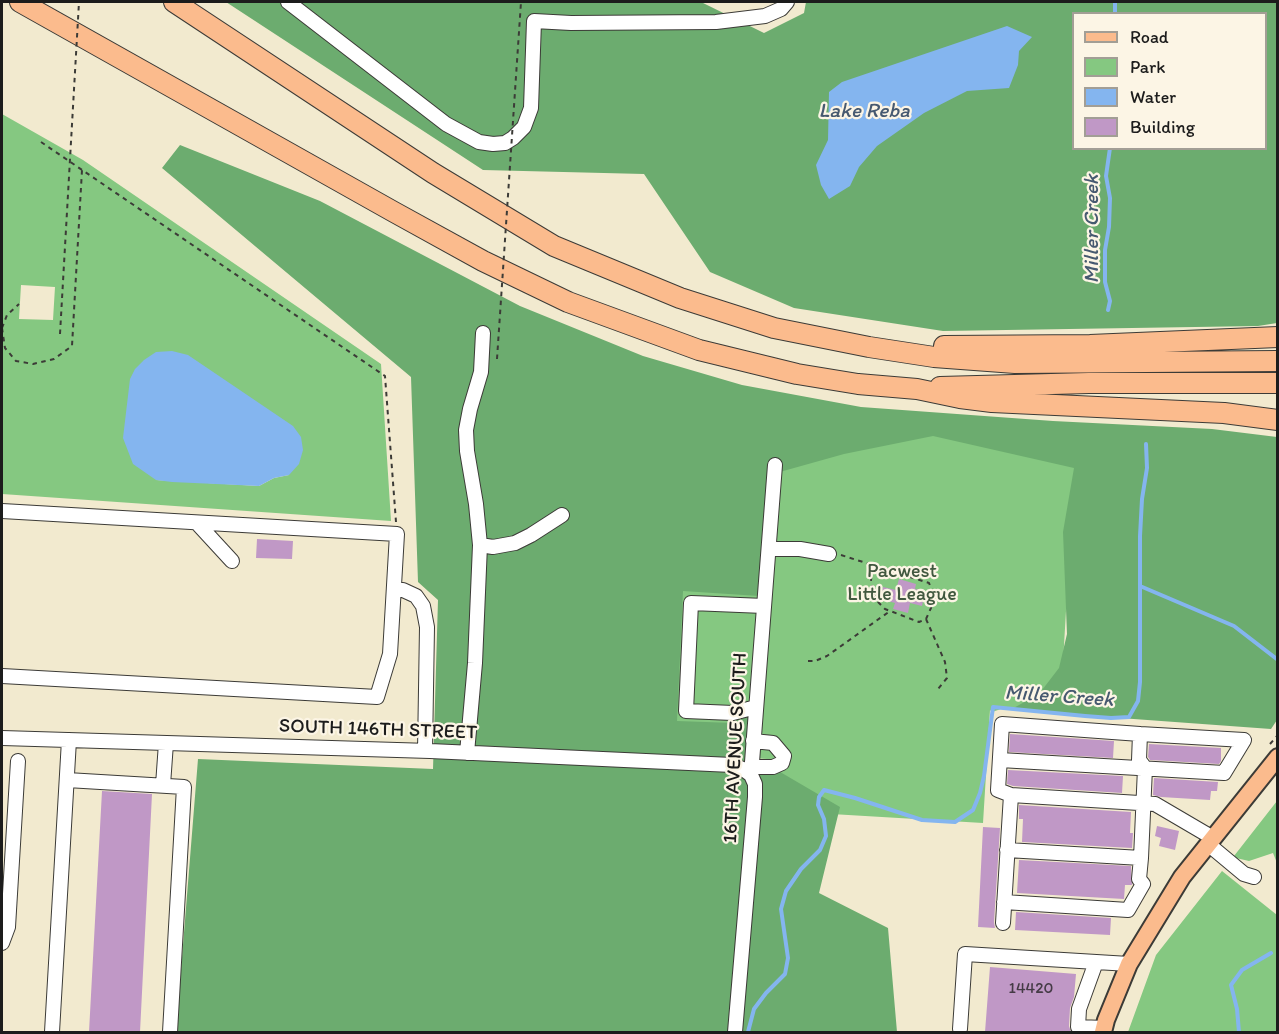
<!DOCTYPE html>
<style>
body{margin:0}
#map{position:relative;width:1279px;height:1034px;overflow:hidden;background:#f2eacf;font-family:Itim,sans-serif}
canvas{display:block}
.frame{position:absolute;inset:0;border:3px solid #1c1c1c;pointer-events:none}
.legend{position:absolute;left:1072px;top:12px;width:195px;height:138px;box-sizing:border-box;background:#fcf5e5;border:2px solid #a29e95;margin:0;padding:8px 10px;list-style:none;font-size:18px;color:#1c1c1c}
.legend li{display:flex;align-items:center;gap:12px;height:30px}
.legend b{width:30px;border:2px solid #a29e95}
</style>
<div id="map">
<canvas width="1279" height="1034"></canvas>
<div class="frame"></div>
<ul class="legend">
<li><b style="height:8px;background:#fbbb8d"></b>Road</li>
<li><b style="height:16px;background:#85c881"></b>Park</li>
<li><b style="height:16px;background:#84b5ef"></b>Water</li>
<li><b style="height:16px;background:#c098c6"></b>Building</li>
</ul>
</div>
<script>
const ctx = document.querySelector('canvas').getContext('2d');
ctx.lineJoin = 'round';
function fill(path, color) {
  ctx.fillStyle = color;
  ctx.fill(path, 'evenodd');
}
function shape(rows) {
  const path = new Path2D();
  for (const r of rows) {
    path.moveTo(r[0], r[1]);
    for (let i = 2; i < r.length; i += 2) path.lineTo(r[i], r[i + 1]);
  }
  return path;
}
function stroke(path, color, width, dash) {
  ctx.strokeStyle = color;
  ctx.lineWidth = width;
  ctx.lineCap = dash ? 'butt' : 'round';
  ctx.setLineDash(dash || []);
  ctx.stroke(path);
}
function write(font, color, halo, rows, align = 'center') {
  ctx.font = font + ' Itim,sans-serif';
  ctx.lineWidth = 4.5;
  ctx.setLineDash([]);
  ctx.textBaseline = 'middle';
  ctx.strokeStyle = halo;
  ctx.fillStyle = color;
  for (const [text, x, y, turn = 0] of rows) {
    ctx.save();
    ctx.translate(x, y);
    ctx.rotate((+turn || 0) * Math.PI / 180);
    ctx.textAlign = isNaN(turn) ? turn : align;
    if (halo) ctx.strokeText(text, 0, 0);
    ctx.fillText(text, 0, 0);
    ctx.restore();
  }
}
const green = shape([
 [2,114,83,160,381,364,391,521,2,494],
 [21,285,55,287,53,320,19,319],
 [289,475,274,478,259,486,156,480],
 [757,421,1076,441,1060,713,1001,709,992,712,990,710,983,823,764,810,767,759,668,753,678,583],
 [1277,801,1277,863,1273,853,1249,861,1236,858,1234,856],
 [1222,871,1277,915,1277,1032,1128,1032,1156,955]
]);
const forest = shape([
 [226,2,701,2,764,33,804,13,806,2,1277,2,1277,323,1258,326,943,331,794,308,710,272,644,174,483,170],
 [1074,14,1266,14,1266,148,1074,148],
 [180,145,320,201,520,306,643,356,742,385,861,407,1053,421,1212,429,1277,437,1277,720,1271,729,1010,710,1039,694,1059,668,1067,634,1063,532,1074,468,933,436,844,454,769,475,759,596,683,591,677,721,734,723,743,713,750,714,746,752,840,807,819,893,888,928,897,1032,176,1032,198,759,433,769,438,600,418,582,411,377,162,168]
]);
const water = shape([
 [1007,26,1032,37,1019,51,1018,65,1009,88,967,91,924,113,877,146,859,167,850,186,829,199,821,185,816,165,828,140,829,92,842,82],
 [172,351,188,355,293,426,301,437,303,450,299,464,289,475,274,478,259,486,172,482,156,480,133,464,123,438,130,379,135,369,144,360,156,352]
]);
const stream = shape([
 [1115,14,1115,2],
 [1108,310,1110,301,1105,282,1105,250,1109,227,1110,198,1106,176,1110,148],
 [1140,586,1234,626,1278,660],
 [748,1032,754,1009,766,993,785,974,788,958,781,909,786,891,801,869,820,850,826,836,824,819,818,805,819,797,824,790,855,798,922,820,955,822,973,810,980,793,984,776,993,707,1085,716,1111,718,1129,717,1138,701,1140,682,1140,536,1142,499,1147,468,1146,444],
 [1239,1032,1237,1009,1231,985,1242,970,1271,953]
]);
const building = shape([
 [257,539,293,541,292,559,256,558],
 [899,579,916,584,915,589,925,591,922,606,910,603,908,613,893,609,895,603,880,599,883,587,896,590],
 [1010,734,1114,741,1113,758,1009,752],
 [1149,744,1221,748,1221,761,1219,764,1150,760,1148,757],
 [1008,770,1123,776,1122,793,1013,786,1007,784],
 [1154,778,1218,782,1217,791,1211,791,1210,800,1161,797,1153,795],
 [102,791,152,794,140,1032,89,1032],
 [1019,805,1131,812,1130,833,1133,833,1132,848,1022,842,1023,819,1019,819],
 [1157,826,1179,831,1175,850,1159,846,1161,838,1155,836],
 [983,827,1000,828,994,922,995,928,978,927],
 [1019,860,1131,866,1132,885,1125,885,1124,899,1017,893],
 [1016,912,1111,918,1110,935,1015,930],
 [990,967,1076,974,1074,997,1070,1008,1069,1026,1071,1032,985,1032]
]);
const path = shape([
 [41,142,385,376,396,522],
 [2,328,5,348,16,361,33,364,54,359,72,346,82,170],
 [2,328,7,315,19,304],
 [841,555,929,583,933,593,931,608,926,619,919,622,885,609,875,599,871,581,872,565],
 [926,619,945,662,947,678,938,689],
 [808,661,815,661,827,656,890,611],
 [1270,744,1278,735],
 [1278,926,1278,946]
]);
const minor = shape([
 [288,2,446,124,479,142,493,144,505,143,513,138,524,127,531,108,534,21,571,23,716,22,765,16,781,9,787,2],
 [2,511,397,534,390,654,377,697,2,676],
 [197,523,232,561],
 [480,545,493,547,515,543,531,535,562,515],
 [769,549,800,549,829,554],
 [394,590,403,590,416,596,423,606,427,627,425,751],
 [756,707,733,713,686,711,691,603,764,606],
 [2,738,430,751,732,765,743,769,751,775],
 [467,753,475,663,480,545,476,504,467,451,466,430,470,409,481,372,483,333],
 [1000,760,1224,773,1244,740,1140,734],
 [751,767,773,767,782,763,784,756,773,743,753,741],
 [67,780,184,787,170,1032],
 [163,785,166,743],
 [1011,795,998,790,1002,724,1140,734,1139,760,1145,768,1141,858],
 [1208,844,1244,874,1254,877],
 [1004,902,1128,910,1143,884,1139,879,1141,858,1007,850],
 [1003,923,1011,795,1155,804,1213,838],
 [2,943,8,927,18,761],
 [1096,962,1079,1009,1078,1027,1104,1028],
 [960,1029,965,954,1129,964],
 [52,1032,69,740],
 [735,1032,755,797,755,784,751,775,775,465]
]);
const major = shape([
 [1103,1032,1106,1020,1129,964,1182,877,1278,757]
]);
const highway = shape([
 [20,2,394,212,483,261,568,302,699,350,797,374,858,384,917,389,960,398,992,402,1224,413,1278,420],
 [174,2,433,173,554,246,680,298,774,328,869,347,934,357,1015,363,1278,361],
 [944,346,1090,345,1278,337],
 [940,387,1089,383,1278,383]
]);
const pathBridge = shape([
 [60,334,79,2],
 [497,359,521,2]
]);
const numberNames = [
 ["14420",1031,989]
];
const parkNames = [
 ["Pacwest",902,572],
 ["Little League",902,595]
];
const streetNames = [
 ["SOUTH 146TH STREET",378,730,2],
 ["16TH AVENUE SOUTH",736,748,-87]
];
const waterNames = [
 ["Lake Reba",864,112],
 ["Miller Creek",1093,229,-90],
 ["Miller Creek",1059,697,4]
];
fill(green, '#85c881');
fill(forest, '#6cac6f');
fill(water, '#84b5ef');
stroke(stream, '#84b5ef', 4);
fill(building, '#c098c6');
stroke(minor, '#3c3b37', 16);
stroke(major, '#3c3b37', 20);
stroke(highway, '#3c3b37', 22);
stroke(path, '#3c3b37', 2, [4.5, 4.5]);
stroke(minor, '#fff', 14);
stroke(major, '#fbbb8d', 16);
stroke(highway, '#fbbb8d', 20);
stroke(pathBridge, '#3c3b37', 2, [4.5, 4.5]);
write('16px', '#453b46', null, numberNames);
write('20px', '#41583f', '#fcf5e5', parkNames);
write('20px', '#1c1c1c', '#fcf5e5', streetNames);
write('italic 21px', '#465970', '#fcf5e5', waterNames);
</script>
